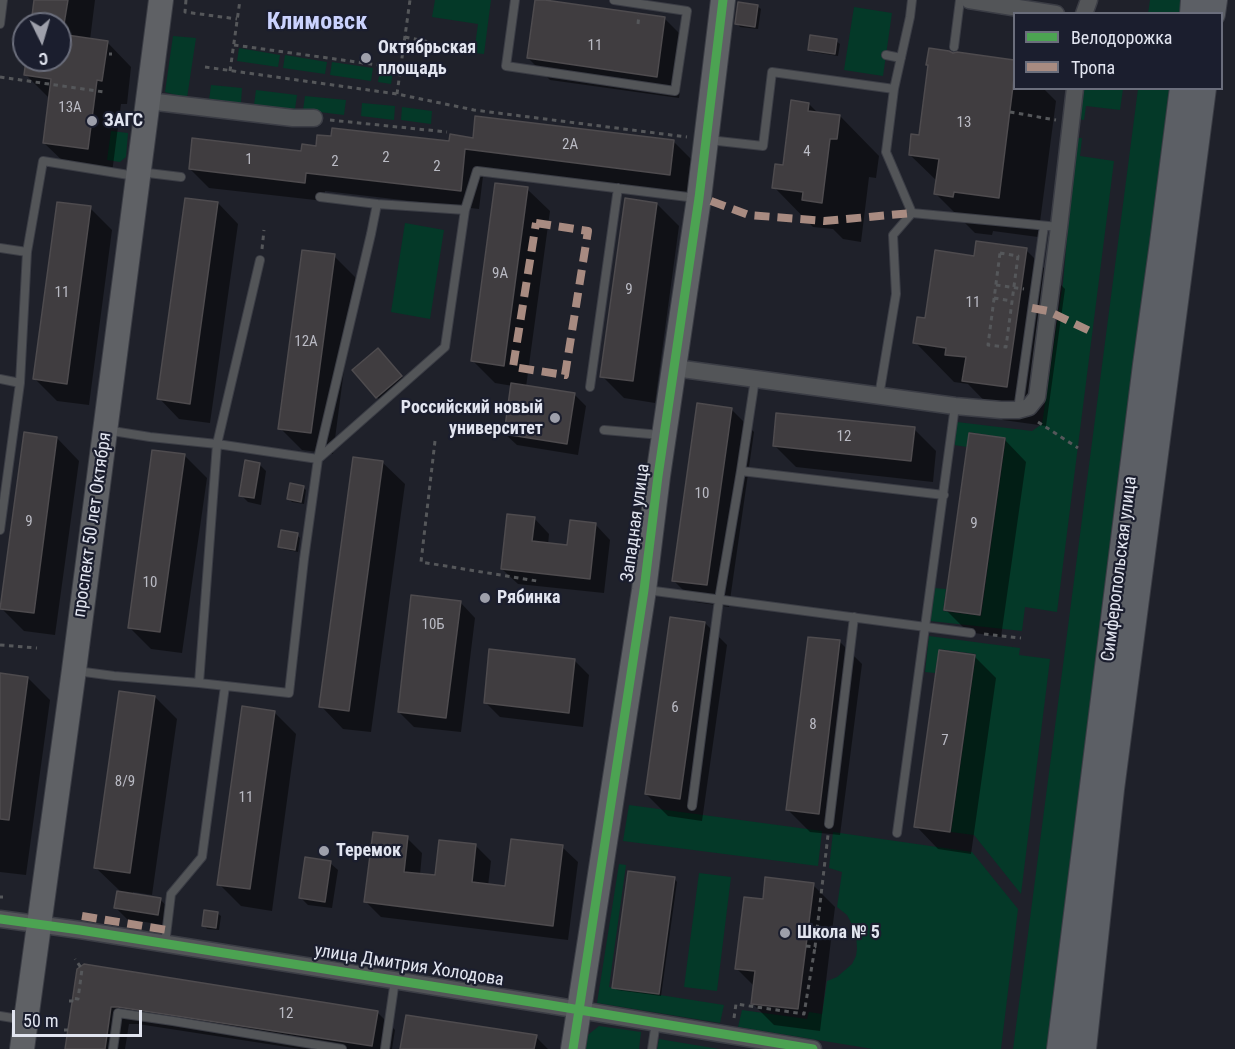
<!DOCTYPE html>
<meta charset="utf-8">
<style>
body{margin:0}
#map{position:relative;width:1235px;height:1049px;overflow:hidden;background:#1f212a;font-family:"Roboto Condensed",sans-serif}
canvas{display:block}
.legend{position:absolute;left:1013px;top:12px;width:210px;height:78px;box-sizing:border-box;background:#1b1e2e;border:2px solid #6b6e7c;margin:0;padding:8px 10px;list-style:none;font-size:18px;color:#e2e5f0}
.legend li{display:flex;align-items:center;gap:12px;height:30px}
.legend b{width:30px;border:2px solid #6b6e7c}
.north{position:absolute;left:12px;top:12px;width:60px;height:60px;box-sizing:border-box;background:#1b1e2e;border:2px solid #6b6e7c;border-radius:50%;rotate:175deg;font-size:16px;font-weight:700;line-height:24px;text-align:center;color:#e2e5f0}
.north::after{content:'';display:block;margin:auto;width:21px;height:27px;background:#9ea0ab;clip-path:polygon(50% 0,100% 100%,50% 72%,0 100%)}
.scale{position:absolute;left:12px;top:1010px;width:130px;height:27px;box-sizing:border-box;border:3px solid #e2e5f0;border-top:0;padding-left:8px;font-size:18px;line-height:21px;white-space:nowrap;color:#e2e5f0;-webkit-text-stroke:4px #1b1e2e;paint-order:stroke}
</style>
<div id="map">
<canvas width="1235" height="1049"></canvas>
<ul class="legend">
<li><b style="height:8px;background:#4ca352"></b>Велодорожка</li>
<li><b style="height:8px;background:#a88b81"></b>Тропа</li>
</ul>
<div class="north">С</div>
<div class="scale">50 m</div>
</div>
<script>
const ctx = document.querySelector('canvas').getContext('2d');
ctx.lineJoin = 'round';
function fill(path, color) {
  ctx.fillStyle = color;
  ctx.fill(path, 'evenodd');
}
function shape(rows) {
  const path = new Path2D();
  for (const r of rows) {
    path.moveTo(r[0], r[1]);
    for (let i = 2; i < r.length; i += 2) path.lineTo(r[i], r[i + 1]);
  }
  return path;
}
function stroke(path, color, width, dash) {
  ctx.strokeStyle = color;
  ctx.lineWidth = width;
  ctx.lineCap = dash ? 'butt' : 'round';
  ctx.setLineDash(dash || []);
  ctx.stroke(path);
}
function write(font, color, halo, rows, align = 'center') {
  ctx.font = font + ' "Roboto Condensed",sans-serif';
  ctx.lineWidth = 4.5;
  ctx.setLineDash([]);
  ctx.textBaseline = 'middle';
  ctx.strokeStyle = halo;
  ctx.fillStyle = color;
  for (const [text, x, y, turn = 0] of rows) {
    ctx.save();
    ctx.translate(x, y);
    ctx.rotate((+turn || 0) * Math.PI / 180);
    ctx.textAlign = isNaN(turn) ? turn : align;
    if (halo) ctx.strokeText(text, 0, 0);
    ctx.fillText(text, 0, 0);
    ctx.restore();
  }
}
const green = shape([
 [435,0,491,0,484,54,474,53,478,24,432,17],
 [1150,0,1182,0,1181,13,1148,14],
 [854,7,892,13,883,76,844,70],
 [173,36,196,38,187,98,165,92],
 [239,48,280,55,278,67,237,61],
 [285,55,327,62,325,74,283,68],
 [332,62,373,68,371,81,330,75],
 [380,70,393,72,391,84,378,82],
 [211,85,242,88,241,103,209,100],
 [1082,89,1123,89,1120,110,1086,106,1084,120,1079,119],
 [1138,89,1173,89,1104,624,1047,1049,1013,1049],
 [256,90,297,95,295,109,254,105],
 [305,96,346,100,344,115,303,110],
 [362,103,395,106,394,120,361,116],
 [402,107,432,111,431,124,401,120],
 [111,131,128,133,126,157,120,162,107,160],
 [1076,138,1082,138,1080,156,1114,161,1057,612,1025,607,1022,631,930,621,934,588,946,589,943,611,981,616,1006,438,969,432,967,447,954,445,957,422,1032,431,1042,424,1063,283],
 [405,223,444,230,430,319,391,312],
 [929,636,1020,648,1019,655,1050,659,1021,894,974,835,951,832,976,654,939,649,935,673,925,672],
 [629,805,822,831,818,866,623,841],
 [833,832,972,852,1018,909,1001,1049,873,1049,738,1027,742,1010,807,1019,809,1012,822,1014,827,981,837,977,852,964,856,956,857,949,856,932,847,915,837,907,842,872,829,868],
 [619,864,626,865,609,987,724,1005,720,1023,597,1003],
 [699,873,731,877,717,991,684,987],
 [599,1026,641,1032,639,1049,582,1049,584,1038],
 [659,1039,719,1049,657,1049]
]);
const shadow = shape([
 [36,0,95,0,90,40,107,42,131,67,127,104,121,104,112,173,69,167,44,143,50,99,25,74,27,60,60,60,60,24,32,24],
 [757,6,761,9,758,29,740,27,737,23],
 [664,18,687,41,679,98,550,80,528,58],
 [836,41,840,44,838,56,813,52,810,49],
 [957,54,1014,62,1014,88,1043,88,1056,101,1038,237,993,231,992,235,975,233,936,194,938,182,910,155],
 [809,104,819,114,840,116,879,156,876,178,869,177,861,242,843,239,833,229,813,227,774,187,784,167],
 [332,138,450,143,474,140,674,142,693,161,689,193,484,168,479,209,325,191,324,201,209,188,190,169,303,152,317,147],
 [527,189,550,211,526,387,574,394,586,406,578,455,517,445,505,434,513,386,495,383,473,361],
 [218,203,238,224,210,423,179,419,159,398],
 [657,204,679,226,655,403,624,398,602,376],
 [90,208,112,230,89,405,57,401,35,379],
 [1026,250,1065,289,1046,426,1003,420,968,384,954,382,915,342,926,320,976,257],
 [334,256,356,278,333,454,302,450,280,428],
 [385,357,408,384,384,404,377,397],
 [732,410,754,432,729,607,695,602,673,580],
 [914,429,936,451,933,482,796,467,774,445],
 [57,438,79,461,55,635,24,631,1,608],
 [1004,439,1026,462,1001,637,968,632,946,610],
 [185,456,207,478,182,653,151,649,129,627],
 [382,462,405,484,371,732,343,729,321,706],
 [259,464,266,471,261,505,248,502,241,495],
 [303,487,306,490,304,504,292,502,289,499],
 [534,518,549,534,548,545,568,547,595,524,610,540,604,593,518,584,502,569],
 [297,535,300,538,298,552,283,549,280,546],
 [460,602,475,618,461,732,414,727,399,712],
 [705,623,727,645,702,821,668,816,646,794],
 [840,642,862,664,840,835,810,832,788,810],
 [974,656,996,678,971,854,938,849,916,826],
 [574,660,589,675,583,727,500,717,485,702],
 [0,674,28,678,50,700,26,875,0,872],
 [155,697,177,719,152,895,133,892,133,895,160,899,171,911,169,926,127,919,116,908,119,890,96,868],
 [274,712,296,734,272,911,241,906,219,884],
 [407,838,422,853,420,875,436,877,476,846,491,861,488,886,507,888,562,847,578,862,568,940,381,917,366,902],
 [330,863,338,870,332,908,308,905,301,898],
 [674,878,677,882,661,996,617,990,614,987],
 [813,885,835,907,820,1031,774,1025,752,1003,754,986,736,968,764,901],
 [217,913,221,916,219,930,207,929,204,925],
 [79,970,377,1012,395,1030,392,1049,300,1049,138,1024,129,1024,125,1049,67,1049],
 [536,1037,548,1049,402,1049]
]);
const building = shape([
 [34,0,68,0,64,24,31,24,34,0],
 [535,0,545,0,665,17,657,77,527,58,535,0],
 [738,2,758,5,755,27,735,24,738,2],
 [60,34,108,41,102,81,97,80,88,149,43,143,51,79,24,75,26,60,60,60,60,34],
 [810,35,837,39,835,54,808,50,810,35],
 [929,48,949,51,953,53,957,52,1014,60,1014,78,999,198,954,192,953,197,934,194,939,159,909,155,911,134,919,135,928,65,926,65,929,48],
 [791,100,809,103,808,111,840,115,837,139,830,139,822,203,802,200,803,192,772,188,775,164,783,165,791,100],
 [475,116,674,140,670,175,465,149,461,191,306,173,305,183,189,169,192,138,301,151,302,144,316,146,317,135,331,136,332,128,449,141,450,134,473,138,475,116],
 [495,183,528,187,504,366,471,361,495,183],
 [185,198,218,202,190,404,157,399,185,198],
 [625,198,657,203,633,381,600,377,625,198],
 [57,202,91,206,67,384,33,379,57,202],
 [976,241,1027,248,1007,387,962,381,966,357,945,355,946,348,913,343,917,317,925,318,935,250,974,256,976,241],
 [302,250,335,254,311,433,278,429,302,250],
 [378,348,402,376,376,398,352,370,378,348],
 [511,383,575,393,567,444,504,434,511,383],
 [697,403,732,408,707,585,672,581,697,403],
 [776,413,915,427,911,461,773,446,776,413],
 [24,432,57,437,34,613,0,609,24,432],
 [969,433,1005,438,980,615,944,610,969,433],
 [152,450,185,454,160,632,128,628,152,450],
 [353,457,383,461,349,711,319,707,353,457],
 [245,460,260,463,254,498,239,496,245,460],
 [290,483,304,486,301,502,287,499,290,483],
 [507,514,535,517,532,541,567,545,570,520,596,523,590,579,501,569,507,514],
 [281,530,298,533,295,550,278,547,281,530],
 [411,595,461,601,446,718,398,712,411,595],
 [670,617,705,622,680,799,645,794,670,617],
 [808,637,840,640,819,814,786,810,808,637],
 [489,649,575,659,569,713,484,703,489,649],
 [939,650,975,655,950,832,914,827,939,650],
 [0,673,28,677,9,820,0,819,0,673],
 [119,691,155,696,130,873,94,868,119,691],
 [242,706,275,711,250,889,217,885,242,706],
 [373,832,408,836,404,872,435,875,439,840,476,844,472,882,505,886,511,839,563,845,553,926,364,902,373,832],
 [305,857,331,861,325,902,299,898,305,857],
 [628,871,675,877,659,994,612,988,628,871],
 [765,877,814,883,798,1009,751,1004,755,971,735,969,744,897,763,899,765,877],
 [117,891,161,898,158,915,114,908,117,891],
 [204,910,218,912,216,928,202,926,204,910],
 [84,964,378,1011,372,1046,118,1007,111,1007,105,1049,65,1049,77,969,84,964],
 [406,1015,537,1035,534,1049,400,1049,406,1015]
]);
const path = shape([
 [186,0,185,12,237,19],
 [638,24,639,15],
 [405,37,429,42],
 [234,45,400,68],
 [109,54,112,54],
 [205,67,397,94,474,110,687,137],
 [230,71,240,0],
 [0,77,104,92],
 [397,94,410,0],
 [1010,112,1056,120],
 [330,120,447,132],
 [262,249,264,230],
 [1000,253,1018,256,1006,347,988,345,1000,253],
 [996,285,1024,289],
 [994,298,1012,301],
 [1038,422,1078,448],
 [435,441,421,562,537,581],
 [984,634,1021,638],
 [0,645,37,648],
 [0,897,3,897],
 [806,946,815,947,828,835],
 [69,1001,72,1001,72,998,78,999,82,969,75,959],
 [734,1018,736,1004,804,1014,815,947],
 [64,1030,68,1030]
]);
const lane = shape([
 [515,0,506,66,675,91,687,11,614,0],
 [0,24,3,0],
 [954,47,960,0],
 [886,55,901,58],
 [709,140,763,146,772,72,894,89],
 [140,172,181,177],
 [320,197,377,204,465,210,477,171,696,198],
 [912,213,886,152,894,89,910,17,912,0],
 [0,248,27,252],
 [0,379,20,383],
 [590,387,618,188],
 [879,396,896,294,893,235,912,213,1059,227],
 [1018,410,1044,226],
 [106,430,150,437,217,444,318,459,371,234,377,204],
 [604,430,661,435],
 [741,471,944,495],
 [0,530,20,383,27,252,43,161,135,176],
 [647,590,971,633],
 [77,671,114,676,199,683,217,444,260,260],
 [199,683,289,693,304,559,318,459,445,347,465,210],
 [692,806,719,600,741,471,755,379],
 [829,824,854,617],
 [897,833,955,406],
 [165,944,171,894,202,857,225,686],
 [0,1016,25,1020],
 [113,1049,118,1013,173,1021,342,1049],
 [385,1049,395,980],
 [652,1049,656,1022]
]);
const street = shape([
 [969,0,1056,14],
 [1084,14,1089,0],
 [148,101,293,118,314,118],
 [675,368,955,406,1001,410,1018,410,1029,407,1037,397,1059,227,1075,88],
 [0,919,80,930,550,1005,813,1049]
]);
const secondary = shape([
 [22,1049,74,670,161,0],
 [573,1049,644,590,658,476,699,198,723,0]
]);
const primary = shape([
 [1193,14,1194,0],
 [1212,14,1214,0],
 [1060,1049,1146,365,1163,243,1183,88],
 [1083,1049,1111,789,1203,88]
]);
const quiet = shape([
 [711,201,749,215,824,221,912,213],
 [536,223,588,231,565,375,513,367,536,223],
 [1032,308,1048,311,1092,332],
 [82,916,167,930]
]);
const cycleway = shape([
 [0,919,80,930,550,1005,813,1049],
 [573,1049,644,590,658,476,699,198,723,0]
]);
const markers = [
 [366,58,6,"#9ea0ab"],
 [92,121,6,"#9ea0ab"],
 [555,418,6,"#9ea0ab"],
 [485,598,6,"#9ea0ab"],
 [324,851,6,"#9ea0ab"],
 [785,933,6,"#9ea0ab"]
];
const numberNames = [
 ["11",595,46],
 ["13А",70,108],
 ["13",964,123],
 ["2А",570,145],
 ["4",807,152],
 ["2",386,158],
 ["1",249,160],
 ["2",335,162],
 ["2",437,167],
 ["9А",500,274],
 ["9",629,290],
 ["11",62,293],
 ["11",973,303],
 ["12А",306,342],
 ["12",844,437],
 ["10",702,494],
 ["9",29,522],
 ["9",974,524],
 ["10",150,583],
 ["10Б",433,625],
 ["6",675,708],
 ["8",813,725],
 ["7",945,741],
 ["8/9",125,782],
 ["11",246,798],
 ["12",286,1014]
];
const poiNames = [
 ["Октябрьская",378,48],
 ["площадь",378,69],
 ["ЗАГС",104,121],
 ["Российский новый",543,408,"right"],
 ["университет",543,429,"right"],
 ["Рябинка",497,598],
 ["Теремок",336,851],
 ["Школа № 5",797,933]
];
const streetNames = [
 ["Западная улица",636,523,-82],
 ["проспект 50 лет Октября",93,525,-82],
 ["Симферопольская улица",1120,569,-83],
 ["улица Дмитрия Холодова",409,966,9]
];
const districtNames = [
 ["Климовск",317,23]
];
fill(green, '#043928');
fill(shadow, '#0007');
fill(building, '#403d40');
stroke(building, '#4e4b4e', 1.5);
stroke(lane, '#3b3d45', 10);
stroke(street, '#3b3d45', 19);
stroke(secondary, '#3b3d45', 26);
stroke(primary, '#3b3d45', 28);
stroke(path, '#55575a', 3, [4.5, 4.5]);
stroke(lane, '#535558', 8);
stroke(street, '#535558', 16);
stroke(secondary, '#5f6165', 24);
stroke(primary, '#5c5f65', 26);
stroke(quiet, '#a88b81', 8, [15, 8]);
stroke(cycleway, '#4ca352', 9);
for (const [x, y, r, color] of markers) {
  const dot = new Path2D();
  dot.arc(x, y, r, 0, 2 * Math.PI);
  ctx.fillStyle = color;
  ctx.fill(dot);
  stroke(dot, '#1b1e2e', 2);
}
write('15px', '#babbc4', null, numberNames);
write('bold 18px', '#e2e5f0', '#1b1e2e', poiNames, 'left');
write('18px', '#e2e5f0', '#1b1e2e', streetNames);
write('bold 24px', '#cad2fd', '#1b1e2e', districtNames);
</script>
